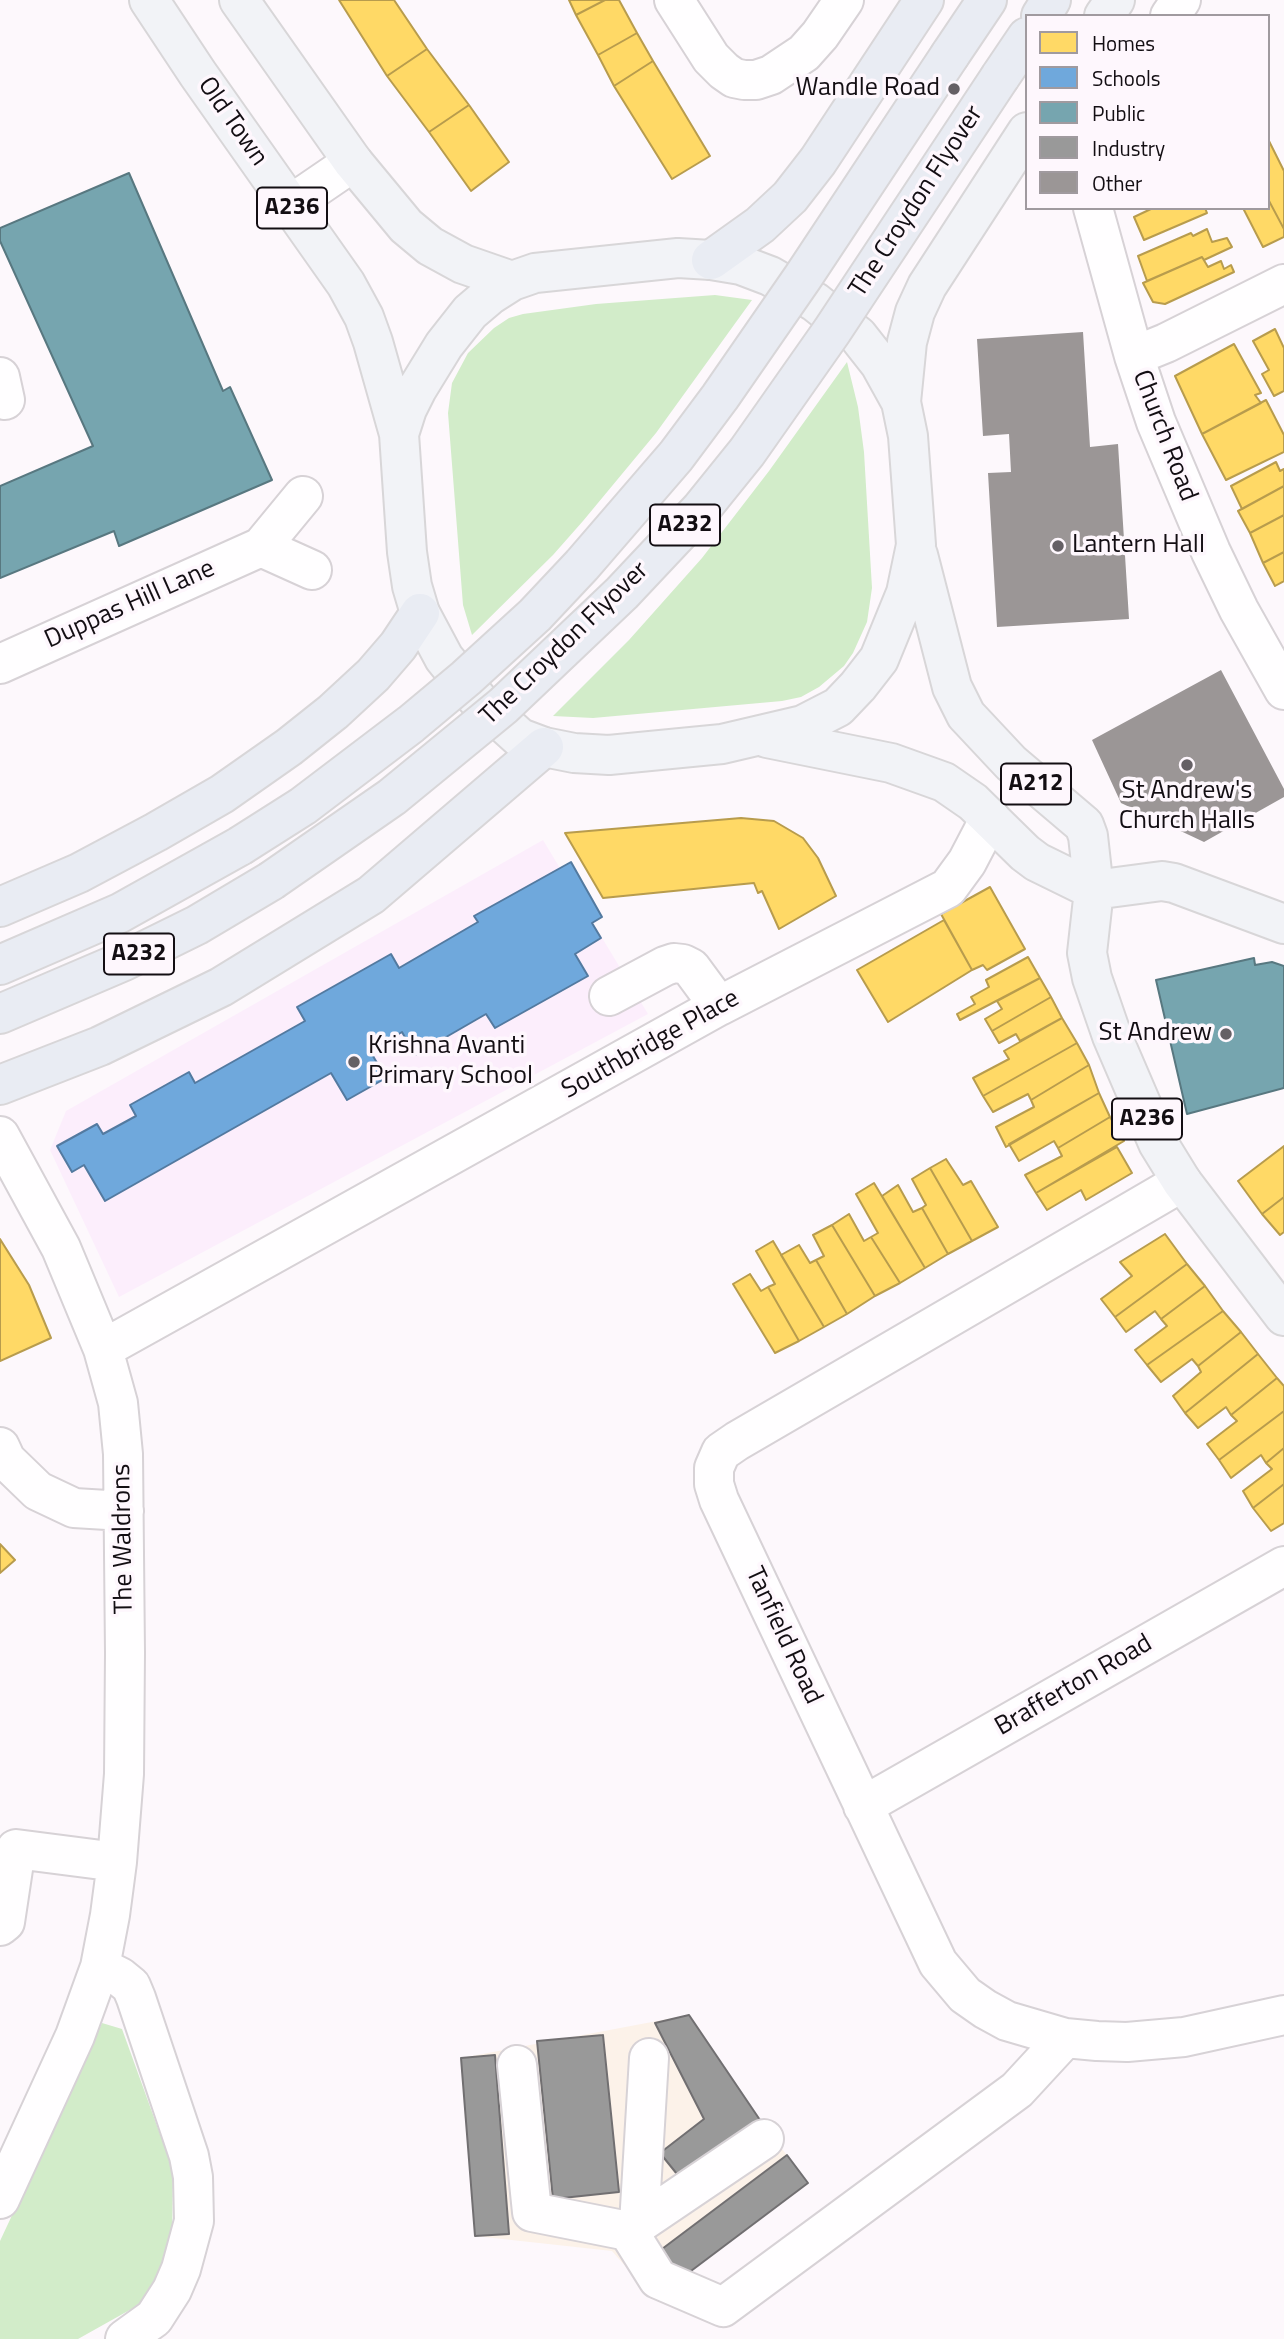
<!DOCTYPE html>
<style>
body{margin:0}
#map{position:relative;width:1284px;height:2339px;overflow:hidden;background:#fdf8fc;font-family:"Titillium Web",sans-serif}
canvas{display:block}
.legend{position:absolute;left:1025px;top:14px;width:245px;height:196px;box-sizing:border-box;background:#fef7fd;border:2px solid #a09a9f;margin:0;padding:9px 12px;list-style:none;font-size:21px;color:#130e13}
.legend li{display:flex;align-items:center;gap:14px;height:35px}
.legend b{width:35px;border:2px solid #a09a9f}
</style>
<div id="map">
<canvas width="1284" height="2339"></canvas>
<ul class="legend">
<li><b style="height:19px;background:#ffd966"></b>Homes</li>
<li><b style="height:19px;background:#6fa8dc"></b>Schools</li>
<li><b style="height:19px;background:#76a5af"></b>Public</li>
<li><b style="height:19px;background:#999"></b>Industry</li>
<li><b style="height:19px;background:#9b9696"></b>Other</li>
</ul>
</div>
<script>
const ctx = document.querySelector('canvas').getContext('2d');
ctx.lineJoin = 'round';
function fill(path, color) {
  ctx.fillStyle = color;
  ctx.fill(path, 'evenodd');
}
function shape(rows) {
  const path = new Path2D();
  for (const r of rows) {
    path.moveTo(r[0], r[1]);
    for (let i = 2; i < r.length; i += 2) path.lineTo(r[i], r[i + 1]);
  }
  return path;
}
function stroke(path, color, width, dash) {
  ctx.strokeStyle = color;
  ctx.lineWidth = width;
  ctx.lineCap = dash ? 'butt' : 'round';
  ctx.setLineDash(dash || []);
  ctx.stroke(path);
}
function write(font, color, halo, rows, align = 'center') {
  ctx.font = font + ' "Titillium Web",sans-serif';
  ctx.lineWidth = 7;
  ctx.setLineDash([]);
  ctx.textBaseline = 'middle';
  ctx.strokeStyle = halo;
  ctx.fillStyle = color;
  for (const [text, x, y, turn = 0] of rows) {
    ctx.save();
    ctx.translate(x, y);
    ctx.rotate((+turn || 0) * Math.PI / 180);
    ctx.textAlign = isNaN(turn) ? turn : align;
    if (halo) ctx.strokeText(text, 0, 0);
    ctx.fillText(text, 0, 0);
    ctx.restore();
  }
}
const industrial = shape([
 [689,2015,760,2120,808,2183,653,2298,612,2251,475,2236,461,2058]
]);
const built = shape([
 [543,840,648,1014,119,1297,50,1150,66,1111]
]);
const green = shape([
 [715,295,752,300,656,433,583,521,553,555,472,635,463,605,448,413,452,383,468,353,494,328,509,318,523,314,596,304],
 [847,362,858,407,864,452,872,588,867,622,853,653,844,666,819,687,801,697,782,701,593,718,553,716,629,640,702,558,769,471],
 [102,2023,122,2029,173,2170,172,2247,144,2302,78,2339,0,2339,0,2241]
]);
const homes = shape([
 [339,0,394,0,427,49,387,76,339,0],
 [569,0,605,0,576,15,569,0],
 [605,0,619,0,637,33,598,55,576,15,605,0],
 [637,33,653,61,614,86,598,55,637,33],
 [427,49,469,105,429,132,387,76,427,49],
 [653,61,710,156,672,179,614,86,653,61],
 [469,105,509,162,471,191,429,132,469,105],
 [1268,139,1284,171,1284,229,1268,199,1268,139],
 [1268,199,1284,229,1284,237,1263,247,1243,208,1268,208,1268,199],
 [1153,208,1205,208,1207,213,1144,240,1134,217,1153,208],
 [1207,229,1212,242,1227,238,1232,247,1204,260,1202,257,1147,281,1138,256,1191,233,1193,236,1207,229],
 [1202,257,1208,267,1221,261,1224,269,1231,265,1234,272,1165,304,1153,302,1143,283,1202,257],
 [1275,329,1284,348,1284,391,1274,396,1262,374,1269,370,1253,341,1275,329],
 [1234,344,1261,393,1255,395,1261,403,1202,434,1175,376,1234,344],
 [1266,400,1284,435,1284,452,1226,480,1202,434,1266,400],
 [1276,462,1280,471,1284,469,1284,486,1242,509,1231,486,1276,462],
 [1284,486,1284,515,1250,533,1238,511,1284,486],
 [1284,515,1284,552,1263,563,1250,533,1284,515],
 [1284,552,1284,581,1275,586,1263,563,1284,552],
 [741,818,774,821,803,838,818,858,836,896,779,929,762,891,758,893,754,883,603,898,565,833,741,818],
 [990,887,1025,949,987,970,983,965,972,970,941,914,990,887],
 [944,920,972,970,888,1022,857,970,944,920],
 [1028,957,1040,978,960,1020,957,1014,975,1004,971,997,989,987,986,980,1028,957],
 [1040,978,1051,997,992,1031,985,1019,1002,1009,997,1001,1040,978],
 [1051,997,1062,1018,1020,1041,1016,1034,999,1043,992,1031,1051,997],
 [1062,1018,1077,1043,983,1096,973,1078,1009,1059,1004,1051,1062,1018],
 [1077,1043,1089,1065,1031,1100,1028,1094,993,1112,983,1096,1077,1043],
 [1089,1065,1099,1093,1006,1147,996,1127,1034,1107,1031,1100,1089,1065],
 [1099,1093,1110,1117,1058,1148,1054,1141,1019,1161,1009,1144,1099,1093],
 [1110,1117,1124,1141,1036,1193,1025,1175,1062,1156,1058,1148,1110,1117],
 [1284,1146,1284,1197,1262,1214,1238,1181,1284,1146],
 [1117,1147,1132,1173,1086,1200,1081,1190,1047,1210,1036,1193,1117,1147],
 [946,1159,963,1185,971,1181,998,1227,972,1241,930,1168,946,1159],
 [930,1168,972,1241,948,1254,922,1208,926,1205,912,1179,930,1168],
 [874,1183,925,1268,900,1283,871,1237,878,1233,856,1194,874,1183],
 [898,1185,913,1212,922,1208,948,1254,925,1268,882,1196,898,1185],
 [1284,1197,1284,1232,1280,1235,1262,1214,1284,1197],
 [849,1214,864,1241,871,1237,900,1283,875,1296,832,1225,849,1214],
 [832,1225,875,1296,847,1314,816,1260,824,1256,813,1235,832,1225],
 [1165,1234,1187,1264,1115,1317,1101,1299,1132,1276,1120,1262,1165,1234],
 [0,1239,29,1285,51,1338,0,1361,0,1239],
 [773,1241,824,1327,799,1341,768,1287,775,1284,756,1251,773,1241],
 [799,1245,810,1263,816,1260,847,1314,824,1327,781,1255,799,1245],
 [1187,1264,1205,1286,1161,1319,1155,1311,1126,1332,1115,1317,1187,1264],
 [750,1274,761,1291,768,1287,799,1341,775,1353,733,1284,750,1274],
 [1205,1286,1223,1311,1147,1365,1135,1350,1167,1326,1161,1319,1205,1286],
 [1223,1311,1241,1332,1198,1366,1192,1359,1161,1382,1147,1365,1223,1311],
 [1241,1332,1258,1354,1185,1413,1173,1396,1201,1372,1198,1366,1241,1332],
 [1258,1354,1277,1378,1231,1415,1226,1407,1198,1428,1185,1413,1258,1354],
 [1277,1378,1284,1386,1284,1411,1219,1460,1207,1444,1237,1421,1231,1415,1277,1378],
 [1284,1411,1284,1448,1266,1463,1261,1455,1231,1478,1219,1460,1284,1411],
 [1284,1448,1284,1484,1253,1508,1243,1491,1272,1469,1266,1463,1284,1448],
 [1284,1484,1284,1523,1271,1531,1253,1508,1284,1484],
 [0,1544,15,1560,0,1573,0,1544]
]);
const schools = shape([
 [571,862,602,917,592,923,601,938,575,954,588,976,495,1028,486,1014,415,1055,402,1032,370,1051,386,1078,347,1100,331,1073,105,1201,84,1165,72,1172,57,1146,97,1124,103,1134,136,1116,130,1105,189,1072,195,1083,305,1021,297,1007,391,954,399,968,478,922,474,916,571,862]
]);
const public = shape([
 [129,173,223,391,230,387,272,480,119,546,114,531,0,578,0,486,93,446,0,241,0,228,129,173],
 [1254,958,1255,965,1272,962,1284,966,1284,1088,1187,1114,1156,980,1254,958]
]);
const industry = shape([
 [689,2015,760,2120,681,2179,660,2153,704,2119,655,2023,689,2015],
 [603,2035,619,2192,553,2199,537,2041,603,2035],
 [495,2055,509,2234,475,2236,461,2058,495,2055],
 [787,2155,808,2183,679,2280,658,2252,787,2155]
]);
const building = shape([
 [1083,332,1090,447,1118,444,1129,619,997,627,988,473,1011,472,1009,434,983,436,977,339],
 [1221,670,1284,789,1284,797,1204,842,1121,803,1092,740]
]);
const minor = shape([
 [674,0,711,58,724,71,734,78,744,80,756,80,771,75,804,53,820,35,844,0],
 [1170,16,1181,0],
 [290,205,353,162],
 [1093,208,1134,356,1156,422,1211,552,1239,610,1284,690],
 [1134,356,1166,343,1284,284],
 [0,377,5,400],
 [261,547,303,496],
 [0,664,261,547,312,570],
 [609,996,665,966,674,963,683,964,691,968,719,1006],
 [0,1136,61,1248,103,1349,118,1403,123,1454,125,1653,124,1774,117,1862,110,1915,100,1967,75,2036,0,2199],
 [1182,1182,737,1441,721,1452,714,1468,714,1484,719,1500,938,1963,965,1995,985,2009,1007,2021,1065,2038,1097,2041,1127,2042,1184,2037,1284,2015],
 [103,1349,719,1006,948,888,967,862,990,818],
 [0,1447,6,1460,38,1491,74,1508,124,1511],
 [863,1806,1284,1566],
 [0,1926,5,1922,16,1849,117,1862],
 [100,1967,120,1977,131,1986,136,1998,189,2156,193,2177,194,2221,181,2269,172,2290,154,2318,125,2339],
 [517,2065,532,2212,628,2231,764,2139],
 [639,2224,649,2058],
 [628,2231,658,2279,723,2307,1017,2090,1065,2038]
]);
const major = shape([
 [149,0,198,74,346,284,364,317,373,342,399,434],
 [239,0,353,162,406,226,430,246,463,264,512,281],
 [1104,16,1115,0],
 [678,258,711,260,741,265,770,276,815,302,858,336,880,364,901,402,908,436,916,545,906,593,879,659,858,686,838,707,803,725,722,744,609,755,574,753,544,747,520,738,478,700,444,658,420,613,412,586,407,552,399,434,407,409,417,389,444,345,470,312,490,295,512,281,535,273,678,258],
 [901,402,907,342,915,312,927,286,1027,132],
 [918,555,952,687,966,715,1011,763,1084,825,1088,836,1094,890,1087,953,1092,978,1112,1036,1158,1143,1182,1182,1284,1316],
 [767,738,891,763,944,782,973,802,1025,853,1037,862,1094,890,1162,881,1174,883,1284,924]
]);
const highway = shape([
 [1041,16,1051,0],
 [950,55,987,0],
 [1000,77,1027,37],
 [711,260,760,225,790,197,818,161,924,0],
 [0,907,79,873,156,832,222,794,289,747,333,712,373,675,398,646,420,613],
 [0,965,120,913,240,846],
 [0,1014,124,961,197,925,271,881],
 [0,1085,100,1046,221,987,371,895,544,747]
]);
const highwayBridge = shape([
 [240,846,303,806,411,724,466,678,535,615,582,565,676,456,720,397,803,277,950,55],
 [271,881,392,797,503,706,622,593,701,509,747,452,832,331,1000,77]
]);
const markers = [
 [954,89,7,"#656065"],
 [1058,546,7,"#656065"],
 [1187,765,7,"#656065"],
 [1226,1034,7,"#656065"],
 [354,1062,7,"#656065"]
];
const shields = [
 [292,208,70],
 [685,525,70],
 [1036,784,70],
 [139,954,70],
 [1147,1119,70]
];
const shieldNames = [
 ["A236",292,208],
 ["A232",685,525],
 ["A212",1036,784],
 ["A232",139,954],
 ["A236",1147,1119]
];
const poiNames = [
 ["Wandle Road",940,89],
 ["Lantern Hall",1072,546,"left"],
 ["St Andrew's",1187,792,"center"],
 ["Church Halls",1187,822,"center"],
 ["St Andrew",1212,1034],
 ["Krishna Avanti",368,1047,"left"],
 ["Primary School",368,1077,"left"]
];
const streetNames = [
 ["Old Town",232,122,55],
 ["The Croydon Flyover",917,202,-57],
 ["Church Road",1164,436,69],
 ["Duppas Hill Lane",130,605,-24],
 ["The Croydon Flyover",565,644,-44],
 ["Southbridge Place",651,1045,-29],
 ["The Waldrons",124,1539,-91],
 ["Tanfield Road",783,1636,65],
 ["Brafferton Road",1074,1686,-30]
];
fill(industrial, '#fcf2e9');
fill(built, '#fceefc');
fill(green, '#d2ecc9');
fill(homes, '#ffd966');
stroke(homes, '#b89c4d', 2);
fill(schools, '#6fa8dc');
stroke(schools, '#537aa0', 2);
fill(public, '#76a5af');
stroke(public, '#587880', 2);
fill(industry, '#999');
stroke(industry, '#716f71', 2);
fill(building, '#9b9696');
stroke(minor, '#d7d2d6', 42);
stroke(major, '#d8d6d8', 42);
stroke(highway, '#d8d6d8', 42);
stroke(minor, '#fffeff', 38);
stroke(major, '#f2f3f7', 38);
stroke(highway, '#e9ecf3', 38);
stroke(highwayBridge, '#d8d6d8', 42, []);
stroke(highwayBridge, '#e9ecf3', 38);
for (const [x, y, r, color] of markers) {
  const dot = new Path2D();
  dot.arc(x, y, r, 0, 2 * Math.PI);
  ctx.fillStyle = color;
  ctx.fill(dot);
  stroke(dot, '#fef7fd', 2.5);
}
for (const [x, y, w] of shields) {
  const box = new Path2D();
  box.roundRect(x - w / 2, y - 20.5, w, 41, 5);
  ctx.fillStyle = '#fef7fd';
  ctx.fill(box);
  stroke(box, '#130e13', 2);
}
write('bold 24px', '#130e13', null, shieldNames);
write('26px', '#130e13', '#fef7fd', poiNames, 'right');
write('26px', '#130e13', '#fef7fd', streetNames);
</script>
